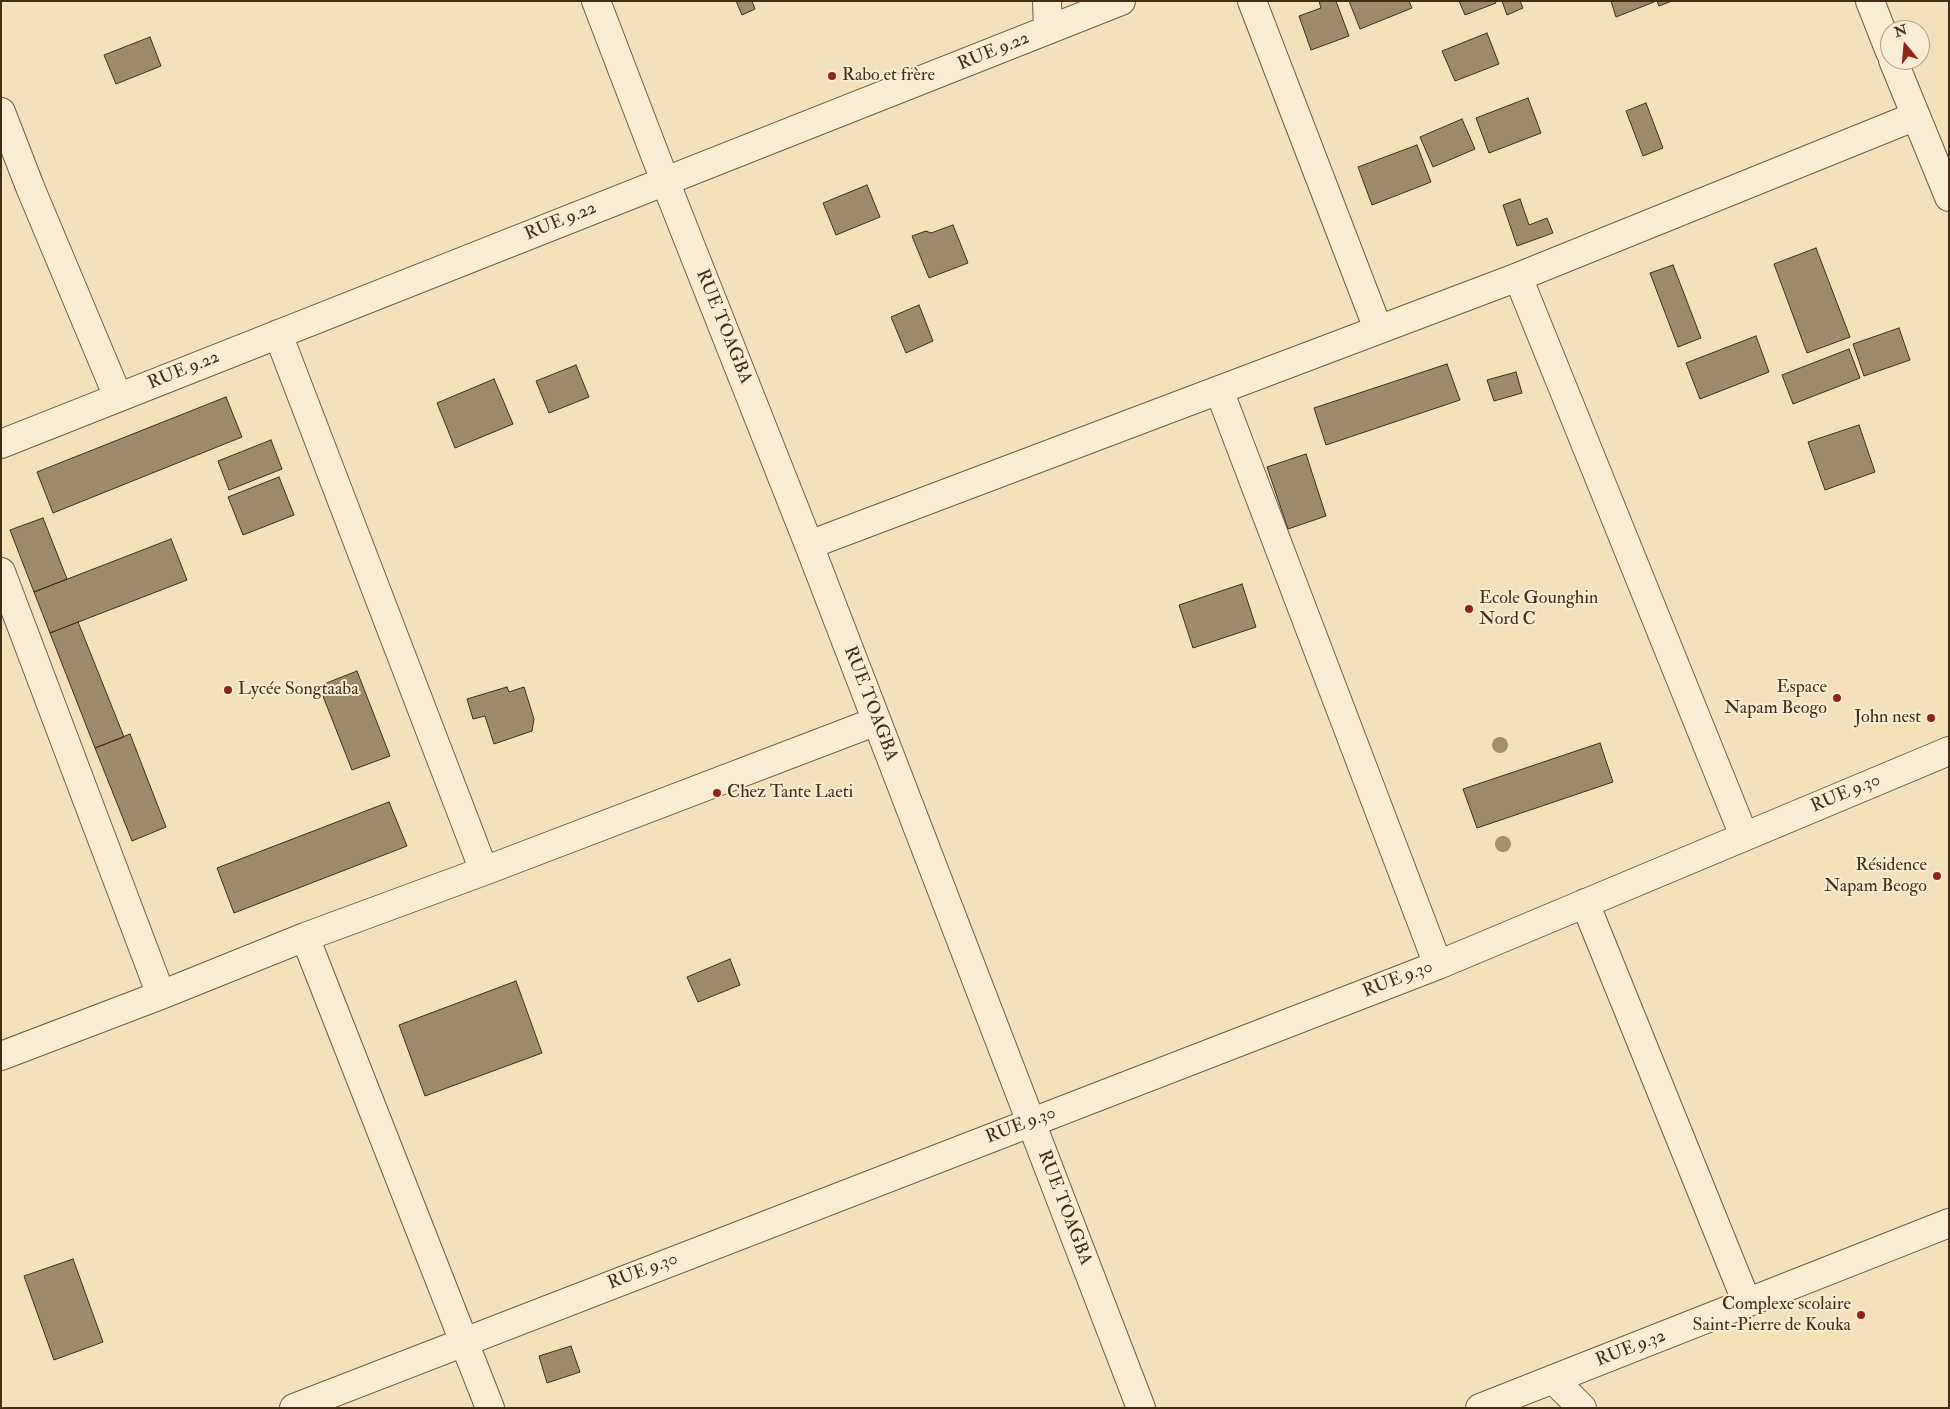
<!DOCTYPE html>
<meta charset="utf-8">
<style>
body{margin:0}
#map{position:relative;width:1950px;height:1409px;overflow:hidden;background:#f4e1bc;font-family:"IM FELL Double Pica",serif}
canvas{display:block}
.frame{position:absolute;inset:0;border:2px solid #452c15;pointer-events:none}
.north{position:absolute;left:1880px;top:20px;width:50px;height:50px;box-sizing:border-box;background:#f8ecd3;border:1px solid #b09f87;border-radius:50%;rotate:343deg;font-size:14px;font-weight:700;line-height:20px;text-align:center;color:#452c15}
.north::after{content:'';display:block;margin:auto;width:18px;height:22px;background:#8f2418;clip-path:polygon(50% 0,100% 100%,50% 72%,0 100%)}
</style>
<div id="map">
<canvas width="1950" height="1409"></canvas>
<div class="frame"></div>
<div class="north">N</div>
</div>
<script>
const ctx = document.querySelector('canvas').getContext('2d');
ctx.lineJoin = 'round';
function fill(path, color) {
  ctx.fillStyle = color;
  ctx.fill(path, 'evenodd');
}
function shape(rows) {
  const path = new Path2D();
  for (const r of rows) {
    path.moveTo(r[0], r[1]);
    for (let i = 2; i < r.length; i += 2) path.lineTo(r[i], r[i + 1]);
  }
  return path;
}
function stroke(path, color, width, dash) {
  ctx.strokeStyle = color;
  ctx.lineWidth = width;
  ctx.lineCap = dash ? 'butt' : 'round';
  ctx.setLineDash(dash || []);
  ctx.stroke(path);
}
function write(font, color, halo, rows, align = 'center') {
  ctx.font = font + ' "IM FELL Double Pica",serif';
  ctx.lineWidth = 4;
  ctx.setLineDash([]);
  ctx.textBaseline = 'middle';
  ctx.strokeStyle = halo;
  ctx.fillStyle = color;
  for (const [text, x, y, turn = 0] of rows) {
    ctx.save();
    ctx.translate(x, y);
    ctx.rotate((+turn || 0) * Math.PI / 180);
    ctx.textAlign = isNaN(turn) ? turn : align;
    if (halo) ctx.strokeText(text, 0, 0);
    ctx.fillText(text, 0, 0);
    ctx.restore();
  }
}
const building = shape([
 [736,1,752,1,755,9,742,15,736,1],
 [1319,1,1336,1,1349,36,1311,50,1299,16,1321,8,1319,1],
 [1349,1,1409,1,1412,8,1360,29,1349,1],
 [1459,1,1495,1,1496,3,1465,15,1459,1],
 [1502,1,1520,1,1523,8,1507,15,1502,1],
 [1611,1,1654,1,1654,2,1616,17,1611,1],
 [1657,1,1672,1,1659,6,1657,1],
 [1487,33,1499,64,1455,81,1442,51,1487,33],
 [150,37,161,66,116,84,104,55,150,37],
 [1528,98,1541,133,1489,153,1476,118,1528,98],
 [1646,103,1663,148,1643,156,1626,111,1646,103],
 [1462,119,1475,149,1433,167,1420,137,1462,119],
 [1417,145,1431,182,1372,205,1358,167,1417,145],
 [867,185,880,217,836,235,823,203,867,185],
 [1520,199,1529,225,1547,218,1553,233,1517,246,1503,205,1520,199],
 [953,225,968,263,929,278,912,236,926,231,931,233,953,225],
 [1816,248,1850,337,1807,353,1774,264,1816,248],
 [1673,265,1701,338,1678,347,1650,273,1673,265],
 [919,305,933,341,906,353,891,317,919,305],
 [1899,328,1910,360,1864,376,1853,344,1899,328],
 [1756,336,1769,372,1700,399,1686,363,1756,336],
 [1849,349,1860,378,1793,404,1782,375,1849,349],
 [1447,364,1460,400,1326,445,1314,408,1447,364],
 [576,365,589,397,549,413,536,381,576,365],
 [1516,372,1522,393,1494,401,1487,380,1516,372],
 [494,379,513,424,455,448,437,403,494,379],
 [226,397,242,437,53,513,37,472,226,397],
 [1859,425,1875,472,1825,490,1808,442,1859,425],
 [271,440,282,469,229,490,218,461,271,440],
 [1306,454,1326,516,1288,529,1267,467,1306,454],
 [279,477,294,515,243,535,228,497,279,477],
 [43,518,67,579,34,592,10,530,43,518],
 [171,539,187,580,50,633,34,592,171,539],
 [1242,584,1256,627,1193,648,1179,605,1242,584],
 [78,622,124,737,95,748,50,633,78,622],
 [357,671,390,756,352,770,319,686,357,671],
 [507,687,509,692,524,687,534,719,532,731,494,744,485,716,473,719,467,699,507,687],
 [130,734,166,827,132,841,95,748,130,734],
 [1600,743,1613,782,1477,828,1463,789,1600,743],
 [389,802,407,846,234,913,217,868,389,802],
 [730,959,740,985,698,1002,687,977,730,959],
 [516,981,542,1053,425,1096,399,1025,516,981],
 [73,1259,103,1342,54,1360,24,1276,73,1259],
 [571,1346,580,1372,547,1383,539,1356,571,1346]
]);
const minor = shape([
 [596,1,665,181,809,545,1141,1408],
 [1047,1,1048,30],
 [1252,1,1378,329],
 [1870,1,1890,52],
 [1893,60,1949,197],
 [1,112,30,187,118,397],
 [1518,277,1744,836],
 [278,334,484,871],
 [1219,390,1438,965],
 [1,444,1121,1],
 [809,545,1518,277,1916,116],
 [1,572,161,995],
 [1585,903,1747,1303],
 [305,937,490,1408],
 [1,1056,161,995,305,937,484,871,877,721],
 [1553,1379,1582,1408],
 [294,1408,1438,965,1949,751],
 [1480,1408,1949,1223]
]);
const trees = [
 [1500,745],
 [1503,844]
];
const markers = [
 [832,76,5,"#8f2418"],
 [1469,609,5,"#8f2418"],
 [228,690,5,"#8f2418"],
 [1837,698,5,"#8f2418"],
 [1931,718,5,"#8f2418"],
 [717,793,5,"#8f2418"],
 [1937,876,5,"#8f2418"],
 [1861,1315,5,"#8f2418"]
];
const streetNames = [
 ["RUE 9.22",994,52,-22],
 ["RUE 9.22",561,222,-22],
 ["RUE TOAGBA",723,327,68],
 ["RUE 9.22",184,371,-22],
 ["RUE TOAGBA",870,704,69],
 ["RUE 9.30",1846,794,-23],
 ["RUE 9.30",1398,980,-21],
 ["RUE 9.30",1021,1126,-21],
 ["RUE TOAGBA",1064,1208,69],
 ["RUE 9.30",643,1272,-21],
 ["RUE 9.32",1631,1349,-21]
];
const poiNames = [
 ["Rabo et frère",842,76],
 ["Ecole Gounghin",1479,599],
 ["Nord C",1479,620],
 ["Espace",1827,688,"right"],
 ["Napam Beogo",1827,709,"right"],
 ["Lycée Songtaaba",238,690],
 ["John nest",1921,718,"right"],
 ["Chez Tante Laeti",727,793],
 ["Résidence",1927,866,"right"],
 ["Napam Beogo",1927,887,"right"],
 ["Complexe scolaire",1851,1305,"right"],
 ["Saint-Pierre de Kouka",1851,1326,"right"]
];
fill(building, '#a08a6c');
stroke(building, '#452c15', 1);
stroke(minor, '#71593f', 30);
stroke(minor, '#f8ecd3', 28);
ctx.fillStyle = '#a48e70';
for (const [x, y] of trees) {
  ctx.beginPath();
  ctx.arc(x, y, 8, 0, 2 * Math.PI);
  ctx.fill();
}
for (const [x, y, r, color] of markers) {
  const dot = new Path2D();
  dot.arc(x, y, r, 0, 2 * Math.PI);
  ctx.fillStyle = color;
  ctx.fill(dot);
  stroke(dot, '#f8ecd3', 2);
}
write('18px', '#452c15', '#f8ecd3', streetNames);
write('18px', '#452c15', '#f8ecd3', poiNames, 'left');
</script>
